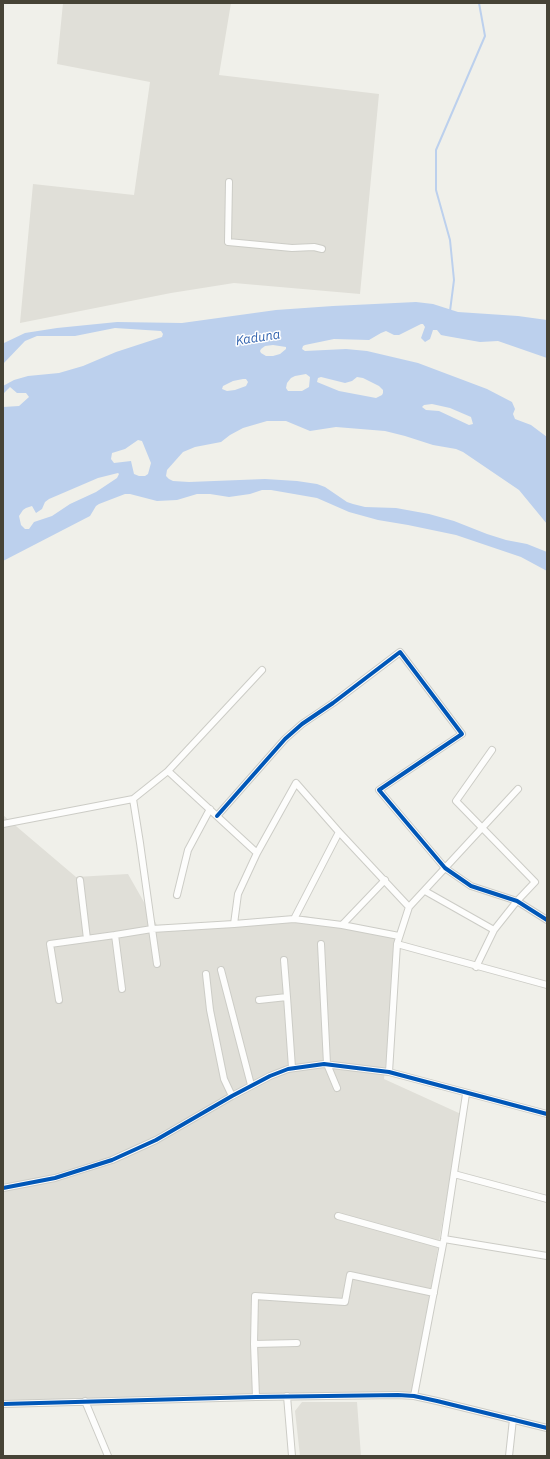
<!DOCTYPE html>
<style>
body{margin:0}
#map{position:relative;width:550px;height:1459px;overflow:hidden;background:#f0f0ea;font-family:"IBM Plex Sans",sans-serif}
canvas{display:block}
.frame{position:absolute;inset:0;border:4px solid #464336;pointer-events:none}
</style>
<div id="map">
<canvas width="550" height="1459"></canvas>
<div class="frame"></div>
</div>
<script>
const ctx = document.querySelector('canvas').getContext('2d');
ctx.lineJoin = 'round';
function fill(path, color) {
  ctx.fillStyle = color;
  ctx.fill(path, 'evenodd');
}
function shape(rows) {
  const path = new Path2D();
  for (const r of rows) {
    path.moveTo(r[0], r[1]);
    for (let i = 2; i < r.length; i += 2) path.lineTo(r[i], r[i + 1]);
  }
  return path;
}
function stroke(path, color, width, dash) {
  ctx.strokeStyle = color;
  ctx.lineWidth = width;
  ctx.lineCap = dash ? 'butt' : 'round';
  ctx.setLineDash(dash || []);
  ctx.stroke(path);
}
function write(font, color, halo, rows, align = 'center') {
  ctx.font = font + ' "IBM Plex Sans",sans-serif';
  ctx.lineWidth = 3;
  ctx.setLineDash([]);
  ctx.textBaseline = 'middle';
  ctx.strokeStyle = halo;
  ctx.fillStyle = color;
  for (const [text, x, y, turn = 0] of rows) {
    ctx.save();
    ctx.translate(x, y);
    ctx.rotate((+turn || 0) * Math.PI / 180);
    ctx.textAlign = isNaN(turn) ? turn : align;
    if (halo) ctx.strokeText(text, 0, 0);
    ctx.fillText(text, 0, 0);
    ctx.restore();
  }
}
const industrial = shape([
 [63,3,231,3,219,75,379,94,360,294,234,283,171,293,20,323,33,184,134,195,150,82,57,64],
 [3,815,76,877,128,874,157,925,283,920,305,916,375,930,399,939,384,1079,461,1114,413,1393,108,1401,3,1400],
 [302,1402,357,1402,361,1456,300,1456,295,1411]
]);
const water = shape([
 [416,302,433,304,458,312,518,316,547,320,547,358,498,341,480,342,446,336,441,335,437,330,433,330,430,339,425,342,421,338,425,327,423,324,421,324,399,335,394,335,386,331,381,333,369,340,334,339,305,345,303,346,302,349,305,351,346,349,367,351,418,363,487,389,512,402,515,409,513,414,515,419,531,425,547,437,547,524,519,490,463,452,456,449,433,445,405,436,385,431,336,427,310,431,286,421,267,421,243,428,230,435,221,442,195,447,183,452,167,470,166,476,169,479,173,481,189,482,265,479,297,481,317,484,325,487,347,502,353,504,365,507,396,508,429,514,454,521,487,534,506,540,527,544,547,552,547,571,521,557,456,535,408,525,378,520,349,512,317,498,271,490,262,490,250,494,229,497,210,494,197,494,177,500,157,501,130,494,125,494,99,504,96,506,90,516,3,561,3,407,19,406,29,397,26,393,17,393,10,387,3,394,3,386,14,380,28,376,59,373,83,366,116,352,162,337,163,334,161,331,115,328,75,336,37,336,25,341,3,364,3,344,4,343,25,333,57,328,117,322,182,323,276,310,333,306],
 [273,345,286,347,286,349,280,354,273,356,266,356,261,353,260,351,261,349,265,346],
 [306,374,310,377,309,387,302,391,288,391,286,388,287,383,291,378,295,376],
 [321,377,345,383,352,381,357,377,363,378,379,386,383,390,383,393,382,395,376,398,339,391,317,382,318,378],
 [243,379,246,379,248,382,246,386,235,390,227,391,222,389,223,386,233,381],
 [432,404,450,408,471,417,473,424,469,425,439,411,426,410,422,407,424,405],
 [138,440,142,441,151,463,148,474,145,476,139,476,134,474,131,461,114,463,111,459,112,453,125,449],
 [118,473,119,474,117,478,96,492,70,504,52,516,34,522,29,529,25,529,21,525,19,516,23,510,26,508,32,506,36,513,42,509,45,502,49,499,98,478]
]);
const stream = shape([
 [450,311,454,280,450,240,436,190,436,150,485,36,479,3]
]);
const minor = shape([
 [229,182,228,242,292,248,314,247,322,249],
 [133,799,140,843,152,929,234,924],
 [217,816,285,739,302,724,333,703,400,652,462,734,379,790,445,868,471,886,517,901,547,920],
 [3,824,133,799,168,771],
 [339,832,296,783,257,853,238,894,234,924,294,919,342,925,385,880],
 [257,853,168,771,262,670],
 [80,880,87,939],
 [425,891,494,930],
 [177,895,188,850,210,809],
 [294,919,339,832,409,907],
 [342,925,399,936],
 [115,935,152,929,157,964],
 [321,944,327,1064,337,1088],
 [397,944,547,985],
 [284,960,287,997],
 [476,967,494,930,517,901,535,882,456,801,492,750],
 [221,970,251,1085],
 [206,974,210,1010,224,1079,232,1096],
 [59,1000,50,944,115,935,122,989],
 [259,1000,287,997,292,1068],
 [389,1072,397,944,409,907,518,789],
 [454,1174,547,1199],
 [3,1188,55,1178,112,1160,156,1140,232,1096,270,1076,288,1069,324,1064,389,1072,547,1114],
 [338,1216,442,1245],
 [444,1239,547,1256],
 [254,1344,255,1296,345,1302,350,1275,434,1293],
 [287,1396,292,1456],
 [414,1396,444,1239,466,1094],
 [256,1397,254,1344,297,1343],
 [85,1401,108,1456],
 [3,1404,256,1397,398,1395,414,1396,437,1401,547,1428],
 [509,1456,513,1419]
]);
const cycleway = shape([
 [217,816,285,739,302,724,333,703,400,652,462,734,379,790,445,868,471,886,517,901,547,920],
 [3,1188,55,1178,112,1160,156,1140,232,1096,270,1076,288,1069,324,1064,389,1072,547,1114],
 [3,1404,256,1397,398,1395,414,1396,437,1401,547,1428]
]);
const waterNames = [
 ["Kaduna",258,338,-9]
];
fill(industrial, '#e0dfd8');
fill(water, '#bcd0ed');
stroke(stream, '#bcd0ed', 2);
stroke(minor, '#ccccc6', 8);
stroke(minor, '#fdfdfc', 6);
stroke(cycleway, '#0057b8', 4);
write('italic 13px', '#3263af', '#fff', waterNames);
</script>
